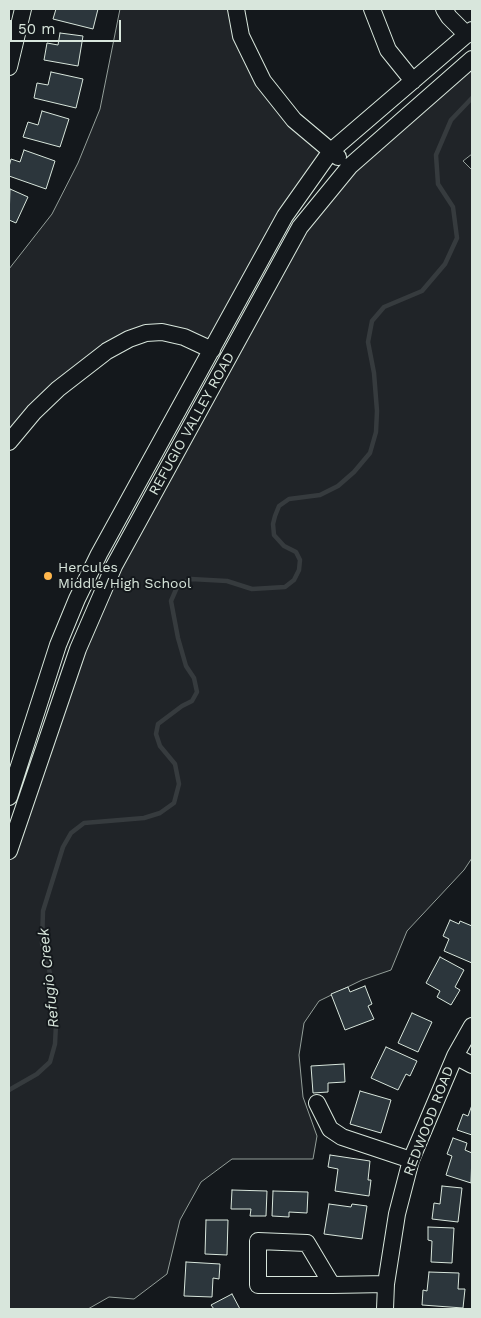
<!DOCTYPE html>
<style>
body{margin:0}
#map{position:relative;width:481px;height:1318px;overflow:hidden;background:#14181c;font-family:"Work Sans",sans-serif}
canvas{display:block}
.frame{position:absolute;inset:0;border:10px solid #d8e6dc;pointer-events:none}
.scale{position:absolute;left:10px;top:20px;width:111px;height:22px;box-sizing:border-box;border:2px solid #d8e6dc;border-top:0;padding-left:6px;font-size:15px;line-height:18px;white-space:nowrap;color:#d8e6dc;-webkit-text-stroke:4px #14181c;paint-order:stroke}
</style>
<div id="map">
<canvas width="481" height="1318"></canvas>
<div class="frame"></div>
<div class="scale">50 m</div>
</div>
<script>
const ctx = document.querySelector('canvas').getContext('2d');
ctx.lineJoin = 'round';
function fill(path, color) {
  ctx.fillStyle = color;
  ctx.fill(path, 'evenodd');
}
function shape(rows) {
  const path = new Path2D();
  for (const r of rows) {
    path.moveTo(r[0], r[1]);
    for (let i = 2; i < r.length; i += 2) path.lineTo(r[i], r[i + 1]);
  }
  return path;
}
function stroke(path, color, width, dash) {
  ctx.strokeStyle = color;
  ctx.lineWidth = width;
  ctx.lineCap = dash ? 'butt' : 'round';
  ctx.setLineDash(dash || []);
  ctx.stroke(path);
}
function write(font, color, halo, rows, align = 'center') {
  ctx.font = font + ' "Work Sans",sans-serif';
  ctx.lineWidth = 4;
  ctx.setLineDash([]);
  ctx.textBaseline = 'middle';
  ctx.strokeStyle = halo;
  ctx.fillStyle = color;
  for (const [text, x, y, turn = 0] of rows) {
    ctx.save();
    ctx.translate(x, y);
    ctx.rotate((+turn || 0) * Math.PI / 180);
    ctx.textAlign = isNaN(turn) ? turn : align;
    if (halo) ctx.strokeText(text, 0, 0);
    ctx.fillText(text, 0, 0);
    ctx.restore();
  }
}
const green = shape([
 [120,9,236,9,263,81,331,151,212,350,162,332,107,351,9,442,9,269,52,214,78,163,100,109,120,9],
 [472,59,472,154,463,161,472,170,472,858,464,870,407,931,391,970,362,980,319,1001,304,1023,299,1055,303,1097,317,1136,313,1159,232,1159,201,1182,180,1220,167,1274,134,1299,109,1297,88,1309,9,1309,9,851,78,649,300,227,350,166,472,59]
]);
const stream = shape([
 [9,1090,37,1074,50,1062,55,1044,56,1024,51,977,42,943,43,911,63,847,71,833,84,823,144,818,160,813,174,803,179,784,175,764,160,746,156,734,158,724,182,706,192,701,197,692,194,678,186,666,178,638,171,601,178,585,191,579,227,581,252,589,285,587,294,580,299,570,300,560,296,552,284,546,274,535,273,524,275,516,279,506,289,499,320,495,338,486,354,472,370,453,376,432,377,411,374,373,368,342,372,321,384,307,422,291,445,264,457,238,453,207,438,184,436,155,451,120,472,98]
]);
const building = shape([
 [56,9,98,9,93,29,53,19,56,9],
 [60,33,83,36,78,66,44,60,47,43,58,45,60,33],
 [51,72,83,79,76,108,34,98,37,83,48,85,51,72],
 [42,111,69,119,60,147,23,137,28,122,38,125,42,111],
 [24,150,55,161,46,189,9,176,9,167,11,159,20,162,24,150],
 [10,189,28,197,16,223,9,220,10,189],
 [450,920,459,924,460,921,472,926,472,963,444,951,449,939,443,936,450,920],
 [440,957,464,970,455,987,460,990,451,1005,437,997,440,991,426,983,440,957],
 [365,986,372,1004,368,1006,374,1019,345,1030,331,994,348,987,350,992,365,986],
 [412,1013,432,1022,418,1052,398,1043,412,1013],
 [386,1047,417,1061,410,1076,406,1074,398,1090,371,1078,386,1047],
 [344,1064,345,1082,328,1083,328,1092,313,1093,311,1066,344,1064],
 [360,1091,391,1100,381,1133,350,1124,360,1091],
 [472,1105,472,1135,457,1130,463,1114,468,1116,472,1105],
 [453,1138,467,1143,465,1150,472,1153,471,1183,446,1175,452,1156,447,1154,453,1138],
 [330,1155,370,1161,368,1180,371,1180,369,1196,335,1191,338,1169,328,1167,330,1155],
 [442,1186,462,1188,458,1222,432,1219,434,1203,440,1204,442,1186],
 [232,1190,267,1191,266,1216,250,1216,251,1209,231,1209,232,1190],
 [273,1191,308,1192,307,1213,289,1212,289,1217,272,1216,273,1191],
 [329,1204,351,1207,352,1204,367,1206,362,1239,324,1234,329,1204],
 [206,1220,228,1220,227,1255,205,1254,206,1220],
 [428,1227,454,1228,452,1263,431,1262,432,1241,428,1240,428,1227],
 [186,1262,220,1264,219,1279,213,1278,212,1297,184,1296,186,1262],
 [429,1272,459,1273,458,1289,465,1289,463,1308,422,1305,423,1290,427,1291,429,1272],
 [232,1294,240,1309,214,1309,211,1305,232,1294]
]);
const minor = shape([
 [236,9,241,36,263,81,294,120,338,157],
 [372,9,388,50,413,81],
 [444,9,449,17,467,35],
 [9,67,23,9],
 [9,442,34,412,58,389,107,351,129,339,146,333,162,332,184,337,212,350],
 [9,797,58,645,77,599,99,554,285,216,331,151,472,30],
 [9,851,78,649,114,566,300,227,350,166,472,59],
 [455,1056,472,1065],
 [317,1103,330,1129,342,1137,411,1160],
 [332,1285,307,1243,258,1241,258,1285,332,1285,386,1284],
 [385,1309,386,1284,397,1214,411,1160,455,1056,472,1026]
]);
const markers = [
 [48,576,5,"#ffb74d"]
];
const streetNames = [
 ["REFUGIO VALLEY ROAD",192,424,-61],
 ["REDWOOD ROAD",429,1121,-69]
];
const poiNames = [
 ["Hercules",58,568],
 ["Middle/High School",58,584]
];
const waterNames = [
 ["Refugio Creek",49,978,-96]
];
fill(green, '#202428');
stroke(green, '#939e99', 1);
stroke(stream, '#363b3e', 4.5);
fill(building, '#2c363c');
stroke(building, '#d8e6dc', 1);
stroke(minor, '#d8e6dc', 18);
stroke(minor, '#14181c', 16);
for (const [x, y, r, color] of markers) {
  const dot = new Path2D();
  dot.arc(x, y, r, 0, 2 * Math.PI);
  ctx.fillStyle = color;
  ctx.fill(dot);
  stroke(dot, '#14181c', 2);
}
write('14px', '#d8e6dc', '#14181c', streetNames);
write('14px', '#d8e6dc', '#14181c', poiNames, 'left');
write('italic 15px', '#d8e6dc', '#14181c', waterNames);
</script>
